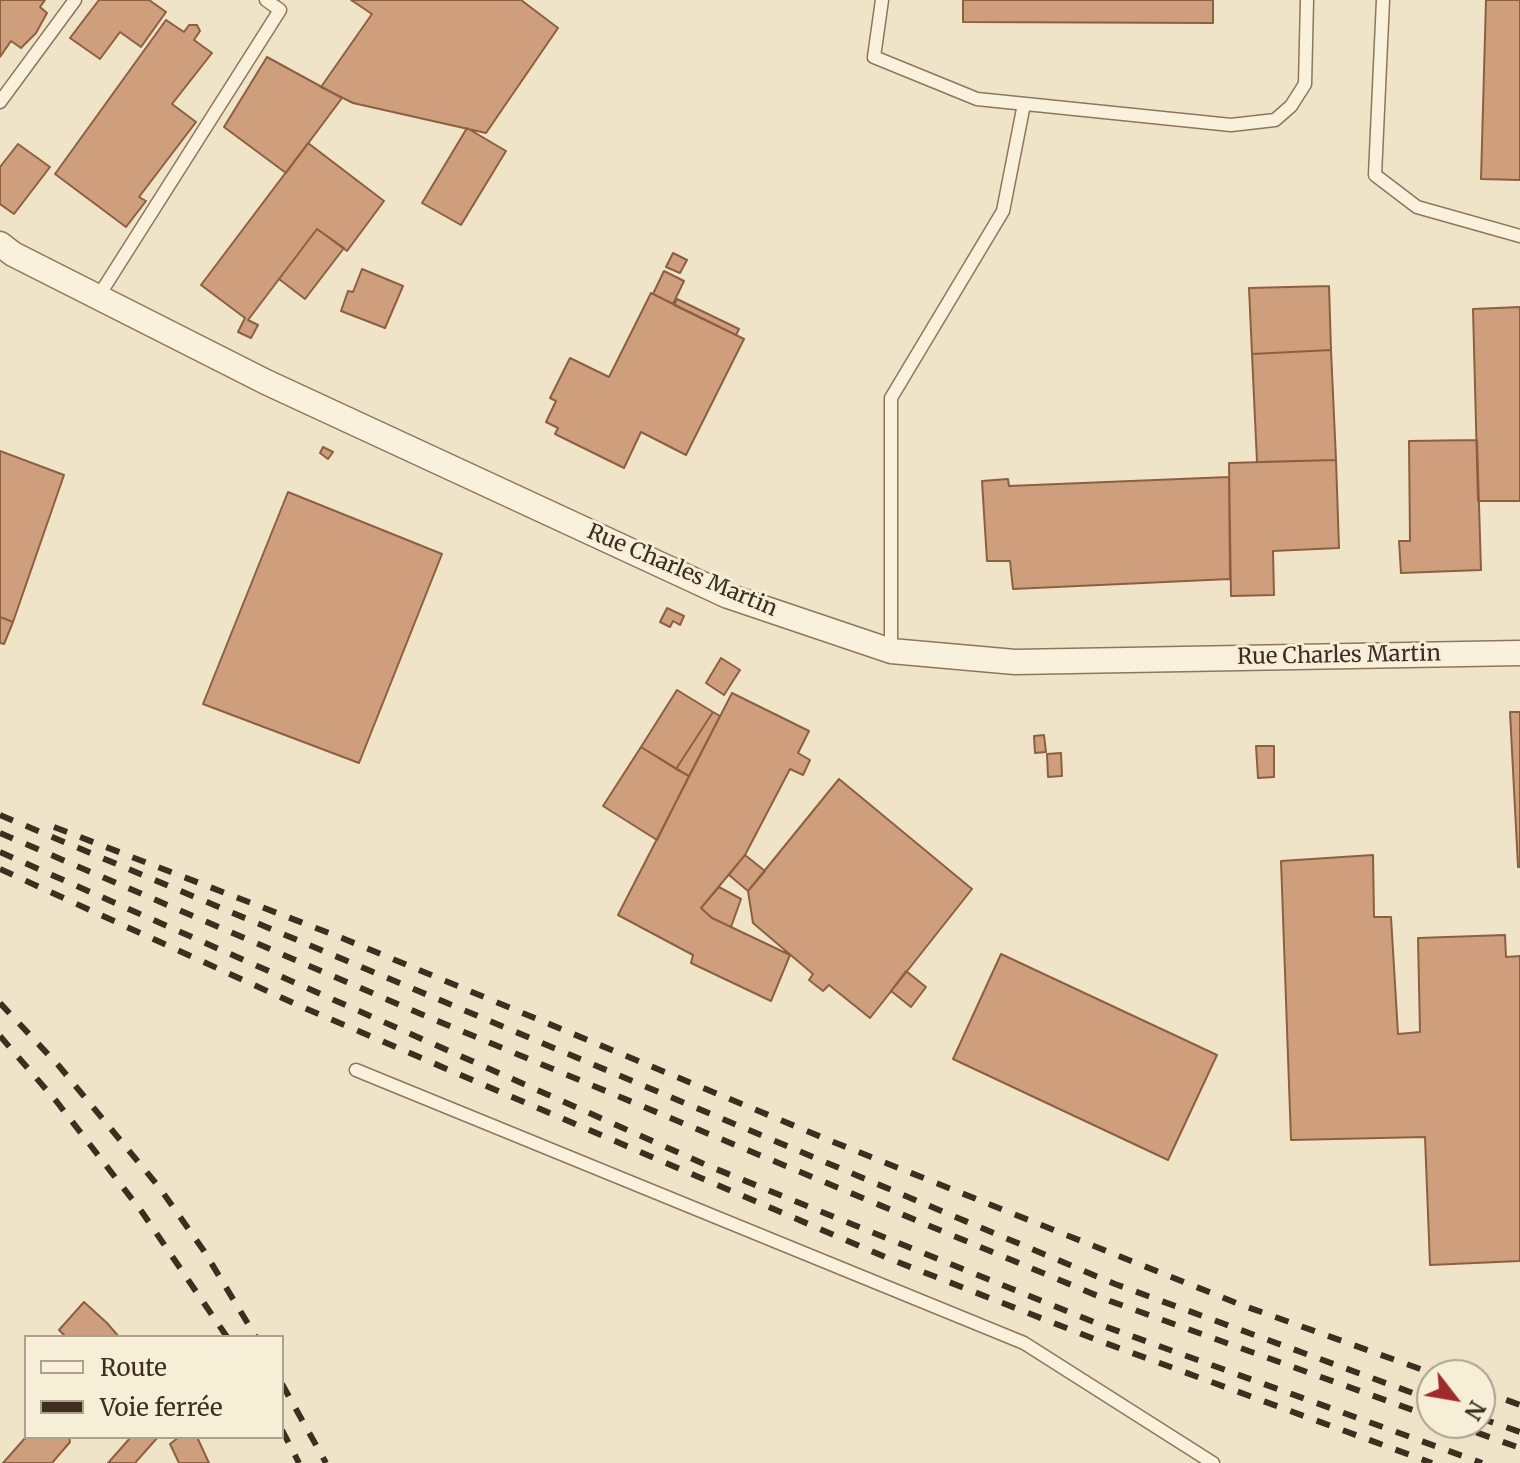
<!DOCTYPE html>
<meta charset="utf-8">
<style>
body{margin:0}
#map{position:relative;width:1520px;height:1463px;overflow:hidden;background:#f0e4c8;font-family:Merriweather,serif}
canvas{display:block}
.legend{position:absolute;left:24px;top:1335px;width:260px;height:104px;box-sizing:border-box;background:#f7eed8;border:2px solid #ada18e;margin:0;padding:10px 14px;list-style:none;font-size:24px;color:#3d2e20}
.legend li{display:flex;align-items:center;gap:16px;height:40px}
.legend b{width:40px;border:2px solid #ada18e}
.north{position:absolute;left:1416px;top:1359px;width:80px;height:80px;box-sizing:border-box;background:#f7eed8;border:2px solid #ada18e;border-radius:50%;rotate:121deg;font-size:22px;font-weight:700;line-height:32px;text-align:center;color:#3d2e20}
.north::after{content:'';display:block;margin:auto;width:28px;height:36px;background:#9e2a2b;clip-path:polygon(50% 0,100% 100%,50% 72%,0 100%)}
</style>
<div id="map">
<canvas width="1520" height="1463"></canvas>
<ul class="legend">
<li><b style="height:10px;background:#faf1dc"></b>Route</li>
<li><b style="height:10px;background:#3d2e20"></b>Voie ferrée</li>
</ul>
<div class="north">N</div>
</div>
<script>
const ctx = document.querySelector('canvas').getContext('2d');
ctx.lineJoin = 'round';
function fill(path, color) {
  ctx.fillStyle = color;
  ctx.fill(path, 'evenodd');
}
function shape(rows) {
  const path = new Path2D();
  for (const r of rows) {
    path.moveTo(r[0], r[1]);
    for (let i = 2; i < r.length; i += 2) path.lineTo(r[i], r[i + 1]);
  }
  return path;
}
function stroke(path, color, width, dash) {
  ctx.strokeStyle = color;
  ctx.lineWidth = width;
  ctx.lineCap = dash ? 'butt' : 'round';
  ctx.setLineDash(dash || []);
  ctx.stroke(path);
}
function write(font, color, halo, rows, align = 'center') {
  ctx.font = font + ' Merriweather,serif';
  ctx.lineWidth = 6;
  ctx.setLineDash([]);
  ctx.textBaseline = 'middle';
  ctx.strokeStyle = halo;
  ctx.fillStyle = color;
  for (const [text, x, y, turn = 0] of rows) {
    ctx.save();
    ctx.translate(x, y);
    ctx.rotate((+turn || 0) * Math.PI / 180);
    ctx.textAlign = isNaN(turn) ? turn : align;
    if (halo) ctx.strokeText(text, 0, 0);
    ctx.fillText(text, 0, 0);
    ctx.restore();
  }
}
const building = shape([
 [0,0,45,0,40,7,47,13,36,33,21,48,11,41,0,57,0,0],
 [99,0,149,0,166,12,141,47,120,32,100,59,70,38,99,0],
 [351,0,521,0,558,28,486,133,353,103,321,87,372,14,351,0],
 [963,0,1213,0,1213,23,963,22,963,0],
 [1486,0,1520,0,1520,180,1481,179,1486,0],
 [166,20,184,32,189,25,197,25,200,31,194,40,212,53,172,104,196,122,139,197,146,201,126,227,55,174,166,20],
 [267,57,342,98,286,173,224,127,267,57],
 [467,128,506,151,461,225,422,203,467,128],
 [308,143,384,201,347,251,317,229,248,320,258,325,251,338,238,332,245,318,201,285,308,143],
 [18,144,50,167,14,214,0,204,0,167,18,144],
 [317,229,344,248,305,299,279,279,317,229],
 [673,253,687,260,680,273,666,267,673,253],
 [362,269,403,286,385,328,341,311,348,291,353,292,362,269],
 [664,271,684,281,673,304,653,294,664,271],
 [1329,286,1331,350,1252,354,1249,288,1329,286],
 [651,293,744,339,686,455,641,432,624,468,555,434,558,428,546,422,556,401,550,398,570,358,609,377,651,293],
 [677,299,739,329,736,335,674,305,677,299],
 [1520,307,1520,501,1478,501,1473,309,1520,307],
 [1331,350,1336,460,1257,462,1252,354,1331,350],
 [1477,440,1481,570,1401,573,1399,541,1410,541,1409,441,1477,440],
 [323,447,333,452,328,459,320,453,323,447],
 [0,451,64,475,13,622,0,617,0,451],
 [1336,460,1339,548,1273,551,1274,595,1231,596,1229,463,1336,460],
 [1229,477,1230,579,1013,589,1010,561,987,561,982,481,1008,479,1009,486,1229,477],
 [288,492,442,554,359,763,203,704,288,492],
 [667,608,684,616,680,625,673,621,670,627,660,622,667,608],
 [0,617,13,622,4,644,0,643,0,617],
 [721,658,740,670,724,695,706,683,721,658],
 [677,690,713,712,676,769,641,747,677,690],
 [732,693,809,731,798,753,810,760,803,775,790,769,745,855,701,908,712,918,790,955,771,1001,691,963,693,955,618,915,732,693],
 [713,712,720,716,689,776,676,769,713,712],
 [1510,712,1520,712,1520,867,1518,867,1510,712],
 [1044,735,1046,752,1035,753,1034,736,1044,735],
 [1256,746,1274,746,1274,777,1258,778,1256,746],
 [641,747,689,776,657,840,603,806,641,747],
 [1061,753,1062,776,1048,777,1047,754,1061,753],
 [839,779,972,889,870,1018,829,985,823,991,809,980,813,974,753,923,748,891,839,779],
 [745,855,765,871,748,891,729,875,745,855],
 [1373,855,1374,917,1391,917,1398,1034,1420,1032,1418,938,1505,935,1506,957,1520,956,1520,1261,1430,1265,1425,1137,1291,1140,1281,861,1373,855],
 [719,887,741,899,731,927,712,918,701,908,719,887],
 [1001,954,1217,1055,1168,1160,953,1059,1001,954],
 [906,971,926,987,911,1007,891,991,906,971],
 [84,1302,107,1323,119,1337,66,1337,59,1330,84,1302],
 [26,1437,69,1437,70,1442,52,1463,3,1463,26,1437],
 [131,1437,158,1437,135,1463,108,1463,131,1437],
 [179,1437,197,1437,209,1463,179,1463,170,1444,179,1437]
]);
const service = shape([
 [882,0,874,57,977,99,1231,125,1275,120,1291,106,1305,84,1307,0],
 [1383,0,1375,175,1417,207,1520,236],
 [0,102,75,0],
 [98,297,280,10,266,0],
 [891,651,891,398,1003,211,1024,104],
 [356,1070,1024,1343,1213,1463]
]);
const minor = shape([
 [0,244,13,254,266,382,728,596,891,651,1015,662,1520,653]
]);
const rail = shape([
 [0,815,1115,1284,1432,1400],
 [54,827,342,938,831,1141,1239,1304,1437,1375],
 [0,833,428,1017,1110,1301,1432,1417],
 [0,852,711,1167,1101,1325,1482,1463],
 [0,869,300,1006,890,1259,1097,1340,1432,1463],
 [0,1003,59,1066,159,1187,204,1251,256,1337],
 [0,1036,57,1102,142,1212,227,1337],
 [282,1384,326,1463],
 [1480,1390,1520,1405],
 [1480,1418,1520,1432],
 [1450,1423,1520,1448],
 [282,1430,299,1463]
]);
const streetNames = [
 ["Rue Charles Martin",682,571,23],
 ["Rue Charles Martin",1339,656,-1]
];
fill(building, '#cf9f7d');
stroke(building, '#8d5f41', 2);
stroke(service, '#8d765c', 15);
stroke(minor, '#8d765c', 27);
stroke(service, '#faf1dc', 12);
stroke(minor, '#faf1dc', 24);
stroke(rail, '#3d2e20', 6, [14, 14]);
write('22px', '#3d2e20', '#f7eed8', streetNames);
</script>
